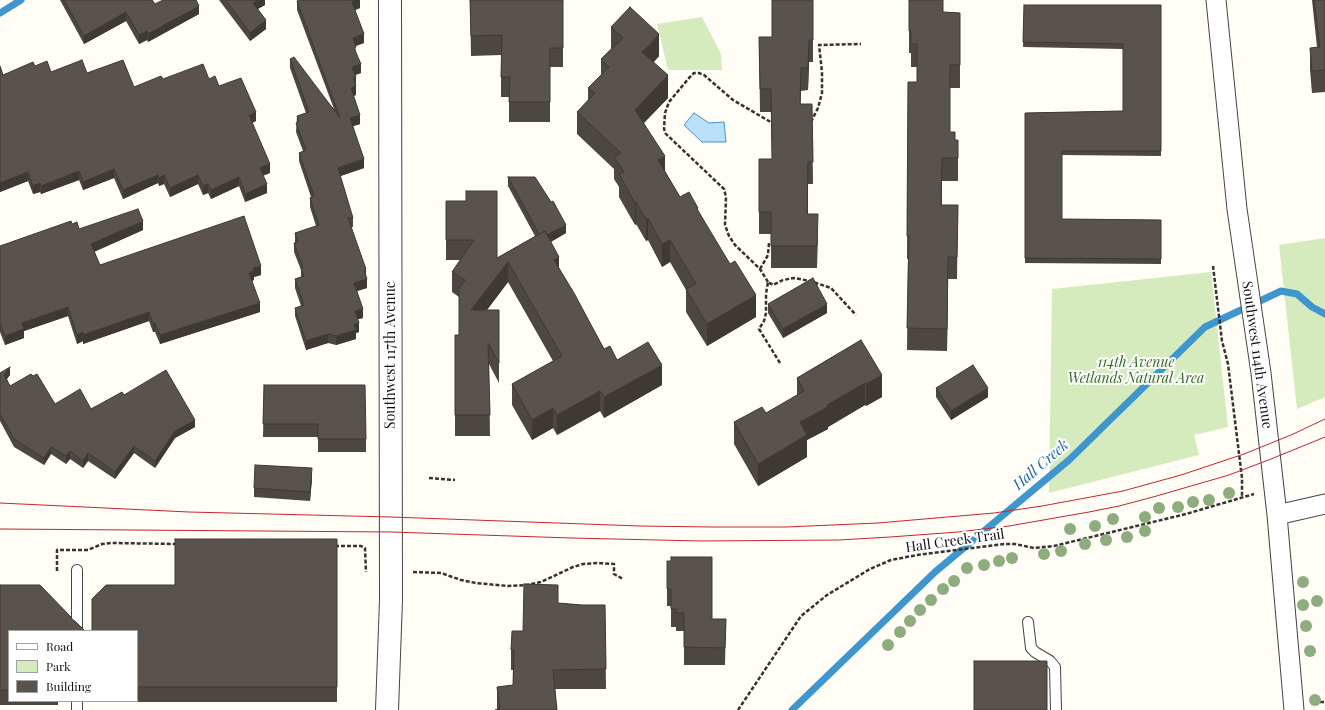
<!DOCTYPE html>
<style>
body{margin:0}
#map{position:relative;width:1325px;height:710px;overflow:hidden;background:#fffdf5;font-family:"Playfair Display",serif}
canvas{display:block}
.legend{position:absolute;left:8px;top:630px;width:130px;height:72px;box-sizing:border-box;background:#fff;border:1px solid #a0a0a0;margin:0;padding:5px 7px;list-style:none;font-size:12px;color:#111}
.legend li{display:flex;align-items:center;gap:8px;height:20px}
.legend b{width:20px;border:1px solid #a0a0a0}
</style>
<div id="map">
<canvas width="1325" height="710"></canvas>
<ul class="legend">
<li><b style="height:5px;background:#fff"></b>Road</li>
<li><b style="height:11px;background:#d5ebbd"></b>Park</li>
<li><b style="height:11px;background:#5a524d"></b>Building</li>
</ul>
</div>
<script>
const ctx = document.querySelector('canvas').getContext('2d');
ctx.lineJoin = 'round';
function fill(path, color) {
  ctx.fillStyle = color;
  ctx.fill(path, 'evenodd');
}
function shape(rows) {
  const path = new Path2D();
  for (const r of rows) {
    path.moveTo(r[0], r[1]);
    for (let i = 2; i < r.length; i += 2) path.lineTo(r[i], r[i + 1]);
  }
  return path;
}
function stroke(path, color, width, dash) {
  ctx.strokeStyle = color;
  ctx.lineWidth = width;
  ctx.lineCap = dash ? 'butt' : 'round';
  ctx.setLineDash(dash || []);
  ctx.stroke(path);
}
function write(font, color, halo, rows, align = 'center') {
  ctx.font = font + ' "Playfair Display",serif';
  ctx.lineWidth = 4;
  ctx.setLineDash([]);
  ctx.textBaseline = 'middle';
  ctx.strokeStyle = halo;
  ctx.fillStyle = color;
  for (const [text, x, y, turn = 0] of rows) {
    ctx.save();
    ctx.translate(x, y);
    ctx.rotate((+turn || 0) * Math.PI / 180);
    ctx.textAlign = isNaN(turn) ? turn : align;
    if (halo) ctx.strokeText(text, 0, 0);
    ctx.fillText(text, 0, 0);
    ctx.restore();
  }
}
const green = shape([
 [702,17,721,54,722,70,668,70,657,24],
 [1325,238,1325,397,1297,409,1279,245],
 [1211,272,1228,427,1194,435,1199,455,1049,493,1052,289]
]);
const water = shape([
 [694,113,709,123,724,122,726,142,702,142,684,125,694,113]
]);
const stream = shape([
 [0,13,21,0],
 [792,710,935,572,1069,460,1205,327,1281,291,1297,294,1312,307,1325,314]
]);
const path = shape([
 [811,122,818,108,822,93,822,72,819,45,861,44],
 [1213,266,1222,341,1228,364,1242,478,1242,497],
 [760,269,768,255,769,243],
 [768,282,760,269,735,245,729,236,725,225,726,197,724,189,665,133,664,128,665,113,669,102,689,78,694,73,699,73,704,75,733,100,774,124],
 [780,363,759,329,764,321,766,313,766,294,768,282,773,285,783,280,794,278,810,281,831,288,856,315],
 [429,478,455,480],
 [335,546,361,546,365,548,366,572],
 [57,571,57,550,88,550,102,544,111,543,178,544],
 [413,572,441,573,461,580,476,583,508,586,527,585,541,582,573,567,583,564,597,563,614,564,614,574,623,579],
 [1320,702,1325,702],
 [738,710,801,616,827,595,870,569,891,560,917,555,1005,544,1015,544,1034,548,1054,546,1186,514,1254,494]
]);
const service = shape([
 [77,570,77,631],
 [1028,622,1031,648,1035,652,1050,661,1055,667,1056,710],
 [77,701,77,710]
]);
const minor = shape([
 [1216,0,1237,209,1261,373,1277,515,1294,710],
 [1277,515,1325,504]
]);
const tertiary = shape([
 [387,710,391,600,390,0]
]);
const tram = shape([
 [0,503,189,512,391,517,640,526,711,527,786,527,878,523,994,513,1042,506,1123,491,1181,475,1244,454,1291,435,1325,419],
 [0,529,391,532,571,538,701,541,839,540,890,537,958,532,1009,526,1089,512,1119,506,1153,497,1229,475,1271,459,1325,437]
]);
const trees = [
 [1229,493],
 [1209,500],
 [1193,502],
 [1178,507],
 [1159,508],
 [1145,517],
 [1113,519],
 [1095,526],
 [1070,529],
 [1145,531],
 [1127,537],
 [1106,540],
 [1085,544],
 [1061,551],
 [1044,554],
 [1012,558],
 [999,561],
 [984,565],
 [967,568],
 [954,581],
 [1303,582],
 [943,589],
 [931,600],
 [1317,601],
 [1303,605],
 [920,610],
 [910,621],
 [1306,626],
 [900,632],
 [888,645],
 [1310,651],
 [1315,700]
];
const wall = shape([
 [60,0,152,0,155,4,199,14,148,42,147,40,139,44,126,21,84,44],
 [219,0,265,0,265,5,258,9,266,29,250,41],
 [360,0,360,8,355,10,364,43,355,46,356,52,361,73,355,75,356,95,353,96,360,124,353,126,364,168,340,176,353,218,353,227,351,227,366,277,367,288,357,291,363,318,358,319,359,332,356,333,356,339,336,345,328,343,306,350,295,316,295,308,301,306,295,288,295,279,301,277,301,270,294,252,294,243,295,243,295,233,316,226,310,207,310,198,311,197,299,161,299,153,303,151,296,132,297,116,306,113,290,68,290,59,334,109,297,10,297,1],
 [470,0,563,0,563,67,550,67,550,122,509,122,509,97,501,97,501,55,471,56],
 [813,0,813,62,809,62,808,90,801,91,800,104,812,104,813,184,808,184,808,214,818,236,817,268,771,268,771,234,759,234,759,159,772,159,771,112,760,112,759,37,772,37],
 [909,0,943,12,960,13,960,88,950,88,950,132,955,140,958,140,958,181,942,181,942,205,958,205,957,279,948,279,947,351,907,350,908,259,907,259,908,82,917,82,917,67,911,67,911,53,909,53],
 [1312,0,1325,0,1325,92,1312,93,1310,70,1310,48,1317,47],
 [1024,5,1161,5,1161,156,1062,155,1062,219,1161,220,1161,264,1025,263,1025,113,1123,111,1123,49,1023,47],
 [611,27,659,56,654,62,668,98,644,123,665,171,680,197,698,210,756,317,707,346,686,312,686,290,670,262,662,267,648,240,646,241,636,224,635,225,619,197,619,187,614,179,614,169,577,134,577,112,588,100,588,88,601,75,601,59,611,49],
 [0,66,3,75,35,66,51,72,87,73,134,87,163,79,209,79,219,86,256,121,252,123,270,173,263,175,267,193,245,202,239,186,211,199,208,193,203,195,198,184,170,197,164,184,159,186,158,183,123,199,114,178,83,190,79,180,41,194,40,192,33,194,28,181,0,192],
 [508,177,566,233,551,242,559,268,604,349,617,360,662,385,604,418,600,411,557,435,553,428,532,440,512,405,512,384,553,361,508,282,487,310,499,310,499,383,489,364,490,436,455,436,455,335,459,335,459,297,452,292,452,272,460,260,446,260,446,201,497,258,535,236,508,186],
 [72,224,79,229,143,230,94,252,100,265,261,275,254,277,254,280,252,281,260,312,160,344,155,332,153,332,149,321,83,344,83,341,77,344,68,316,24,331,24,338,5,345,0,332,0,246],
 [768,304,827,313,783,338,768,313],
 [861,340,882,397,866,406,865,405,828,427,828,429,807,440,807,457,758,486,734,444,734,422,766,413,797,396,797,378],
 [0,373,10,375,7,379,10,386,33,376,55,404,91,409,124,395,195,427,175,438,155,468,134,453,115,479,88,461,83,468,70,459,66,464,51,454,44,465,14,447,0,421],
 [264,385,366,439,366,452,318,452,318,437,263,437],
 [936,388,988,397,951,420,936,397],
 [312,478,310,501,254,497,254,488],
 [337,539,337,702,84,702,83,701,137,701,137,631,175,585],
 [667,561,712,619,726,619,725,665,684,665,684,631,676,631,676,627,671,627,671,606,667,606],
 [0,585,72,619,9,631,9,701,71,701,70,702,58,702,58,705,0,705],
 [558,603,582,605,605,605,606,689,555,689,557,710,497,710,497,687,513,685,513,670,511,670,511,650,523,631]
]);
const shadedWall = shape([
 [258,0,265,0,265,5,253,11,253,3],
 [358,0,360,0,360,8,352,11,352,2],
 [199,6,199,14,148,42,148,34],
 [126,12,126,21,84,44,84,36],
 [266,20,266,29,250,41,250,33],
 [147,31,147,40,139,44,139,35],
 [364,34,364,43,353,47,353,38],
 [659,34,659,56,642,74,642,52],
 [809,40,809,62,808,90,808,68],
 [361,64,361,73,352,76,352,67],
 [801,68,801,91,800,127,800,104],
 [668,75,668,98,635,132,635,110],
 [356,77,356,86,353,78],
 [356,86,356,95,351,97,351,88],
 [256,112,256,121,249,124,249,115],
 [360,115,360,124,350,127,350,118],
 [665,156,665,178,658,160],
 [364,159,364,168,338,177,338,168],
 [808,162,808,184,807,236,807,214],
 [270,164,270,173,260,177,260,168],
 [114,169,114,178,83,190,83,182],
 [79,171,79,180,41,194,41,186],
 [28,172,28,181,0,192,0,183],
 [158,175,158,183,123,199,123,190],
 [164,175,164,184,159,186,159,178],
 [198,175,198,184,170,197,170,188],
 [239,177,239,186,211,199,211,190],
 [40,183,40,192,33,194,33,186],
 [208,184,208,193,203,195,203,186],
 [267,184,267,193,245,202,245,194],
 [636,202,636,224,635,225,635,203],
 [648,218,648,240,646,241,646,219],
 [143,221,143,230,91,253,91,244],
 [566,225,566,233,541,247,541,238],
 [670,240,670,262,662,267,662,244],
 [559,257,559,277,554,260],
 [948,257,948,279,947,351,947,329],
 [508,262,508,282,471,331,471,310],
 [261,266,261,275,254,277,254,280,249,282,249,273,253,268],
 [366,269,366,278,364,270],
 [367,279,367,288,354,292,354,283],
 [756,295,756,317,707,346,707,324],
 [260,303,260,312,160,344,160,335],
 [827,304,827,313,783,338,783,329],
 [68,307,68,316,24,331,24,338,5,345,5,336,22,323],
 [363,309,363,318,355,320,355,311],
 [149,312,149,321,83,344,83,335],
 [155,323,155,332,153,332,153,324],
 [359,323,359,332,356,333,356,339,336,345,336,336,354,325],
 [83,332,83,341,77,344,77,335],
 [328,334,328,343,306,350,306,341],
 [662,365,662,385,604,418,604,397],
 [10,367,10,375,4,382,4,375],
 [882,375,882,397,866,406,866,384],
 [865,383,865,405,828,427,828,429,807,440,807,457,758,486,758,464,800,422,827,405],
 [988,388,988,397,951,420,951,411],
 [600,391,600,411,557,435,557,415],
 [553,408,553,428,532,440,532,420],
 [195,420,195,427,175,438,155,468,155,461,175,431],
 [134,446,134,453,115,479,115,472],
 [51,447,51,454,44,465,44,458],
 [70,451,70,459,66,464,66,456],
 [88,453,88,461,83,468,83,461],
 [312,468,312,478,310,501,310,492]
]);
const building = shape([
 [64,0,152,0,155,4,163,0,196,0,199,6,148,34,147,31,139,35,126,12,84,36,64,0],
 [226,0,258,0,253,3,266,20,250,33,226,0],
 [299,0,358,0,352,2,364,34,353,38,356,47,354,48,361,64,352,67,356,77,353,78,356,86,351,88,360,115,350,118,364,159,338,168,353,218,348,218,366,269,364,270,367,279,354,283,363,309,355,311,359,323,354,325,356,330,336,336,328,334,306,341,295,308,304,305,295,279,304,276,301,268,303,267,294,243,298,242,295,233,319,225,310,198,314,196,299,153,306,150,296,123,299,122,297,116,309,112,290,59,294,57,340,118,297,1,299,0],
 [470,0,563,0,563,48,550,48,550,102,509,102,510,77,501,77,502,35,471,36,470,0],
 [772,0,813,0,813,40,809,40,808,68,801,68,800,104,812,104,813,162,808,162,807,214,818,214,817,246,771,246,771,212,759,212,759,159,772,159,771,89,760,89,759,37,772,37,772,0],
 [909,0,943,0,943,12,960,13,960,65,950,65,950,132,955,132,955,140,958,140,958,158,942,158,941,205,958,205,957,257,948,257,947,329,907,328,909,236,907,236,908,82,917,82,917,44,911,44,911,31,909,31,909,0],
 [1314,0,1325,0,1325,70,1312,71,1310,48,1320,47,1314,0],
 [1024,5,1161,5,1161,151,1062,151,1062,219,1161,220,1161,259,1025,258,1025,113,1123,111,1123,44,1023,42,1024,5],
 [630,7,659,34,642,52,668,75,635,110,665,156,658,160,680,197,689,192,698,208,697,209,730,264,735,261,756,295,707,324,686,289,696,284,670,240,662,244,648,218,646,219,636,202,635,203,619,174,624,172,614,157,621,153,577,112,595,93,588,88,609,67,601,59,623,38,611,27,630,7],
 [82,60,87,73,123,60,134,87,161,76,163,79,203,64,209,79,215,76,219,86,241,78,256,112,249,115,270,164,260,168,267,184,245,194,239,177,211,190,208,184,203,186,198,175,170,188,164,175,159,178,158,175,123,190,114,169,83,182,79,171,41,186,40,183,33,186,28,172,0,183,0,66,3,75,33,62,35,66,47,61,51,72,82,60],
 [508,177,535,177,551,202,553,201,566,225,547,235,545,231,539,234,508,177],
 [466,191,497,191,497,258,545,231,559,257,554,260,574,293,604,349,610,346,617,360,648,342,662,365,604,397,600,391,557,415,553,408,532,420,512,384,562,356,508,262,471,310,499,310,499,363,488,343,490,415,455,415,455,335,459,335,459,288,465,280,452,272,474,240,446,240,446,201,466,201,466,191],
 [138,209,143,221,91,244,100,265,244,216,261,266,253,268,254,271,249,273,260,303,160,335,155,323,153,324,149,312,83,335,83,332,77,335,68,307,22,323,24,329,5,336,0,323,0,246,71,221,72,224,77,222,79,229,138,209],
 [813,278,827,304,783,329,768,304,813,278],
 [861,340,882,375,866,384,865,383,827,405,828,407,800,422,807,435,758,464,734,422,762,407,766,413,804,391,797,378,861,340],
 [973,365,988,388,951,411,936,388,973,365],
 [10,367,4,375,10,386,31,374,33,376,37,374,55,404,80,389,91,409,122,392,124,395,166,370,195,420,175,431,155,461,134,446,115,472,88,453,83,461,70,451,66,456,51,447,44,458,14,439,0,414,0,373,10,367],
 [264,385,365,385,366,439,318,439,318,424,263,424,264,385],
 [255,465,312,468,310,492,254,488,255,465],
 [175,539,337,539,337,687,137,687,137,631,92,631,92,599,106,585,175,585,175,539],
 [671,557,712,557,712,619,726,619,725,648,684,647,684,613,676,613,676,609,671,609,671,589,667,589,667,561,671,561,671,557],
 [524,584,558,585,558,603,582,605,605,605,606,669,553,670,557,710,495,710,500,709,497,687,513,685,514,650,511,650,512,631,523,631,524,584],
 [0,585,40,585,71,617,72,619,76,622,85,631,9,631,9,690,0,690,0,585],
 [974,661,1047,661,1047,710,974,710,974,661]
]);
const streetNames = [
 ["Southwest 117th Avenue",391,355,-90],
 ["Southwest 114th Avenue",1257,355,82],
 ["Hall Creek Trail",955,541,-8]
];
const parkNames = [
 ["114th Avenue",1136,363],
 ["Wetlands Natural Area",1136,379]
];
const waterNames = [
 ["Hall Creek",1041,465,-41]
];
fill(green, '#d5ebbd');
fill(water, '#b9e0f7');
stroke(water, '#3f96cf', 1);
stroke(stream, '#3f96cf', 7);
stroke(service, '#444', 12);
stroke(minor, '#444', 21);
stroke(tertiary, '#444', 24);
stroke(path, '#333', 2.5, [4, 2]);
stroke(service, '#fff', 10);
stroke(minor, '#fff', 19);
stroke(tertiary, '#fff', 22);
stroke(tram, '#c4262e', 1);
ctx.fillStyle = '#8dad7f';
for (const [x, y] of trees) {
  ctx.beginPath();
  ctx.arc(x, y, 6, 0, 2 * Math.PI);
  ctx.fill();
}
fill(wall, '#4d4742');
fill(shadedWall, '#3f3936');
fill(building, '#5a524d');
stroke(building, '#3f3936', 1);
write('14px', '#111', '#fff', streetNames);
write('italic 14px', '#2f6b1f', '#fff', parkNames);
write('italic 15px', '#1768a6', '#fff', waterNames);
</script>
